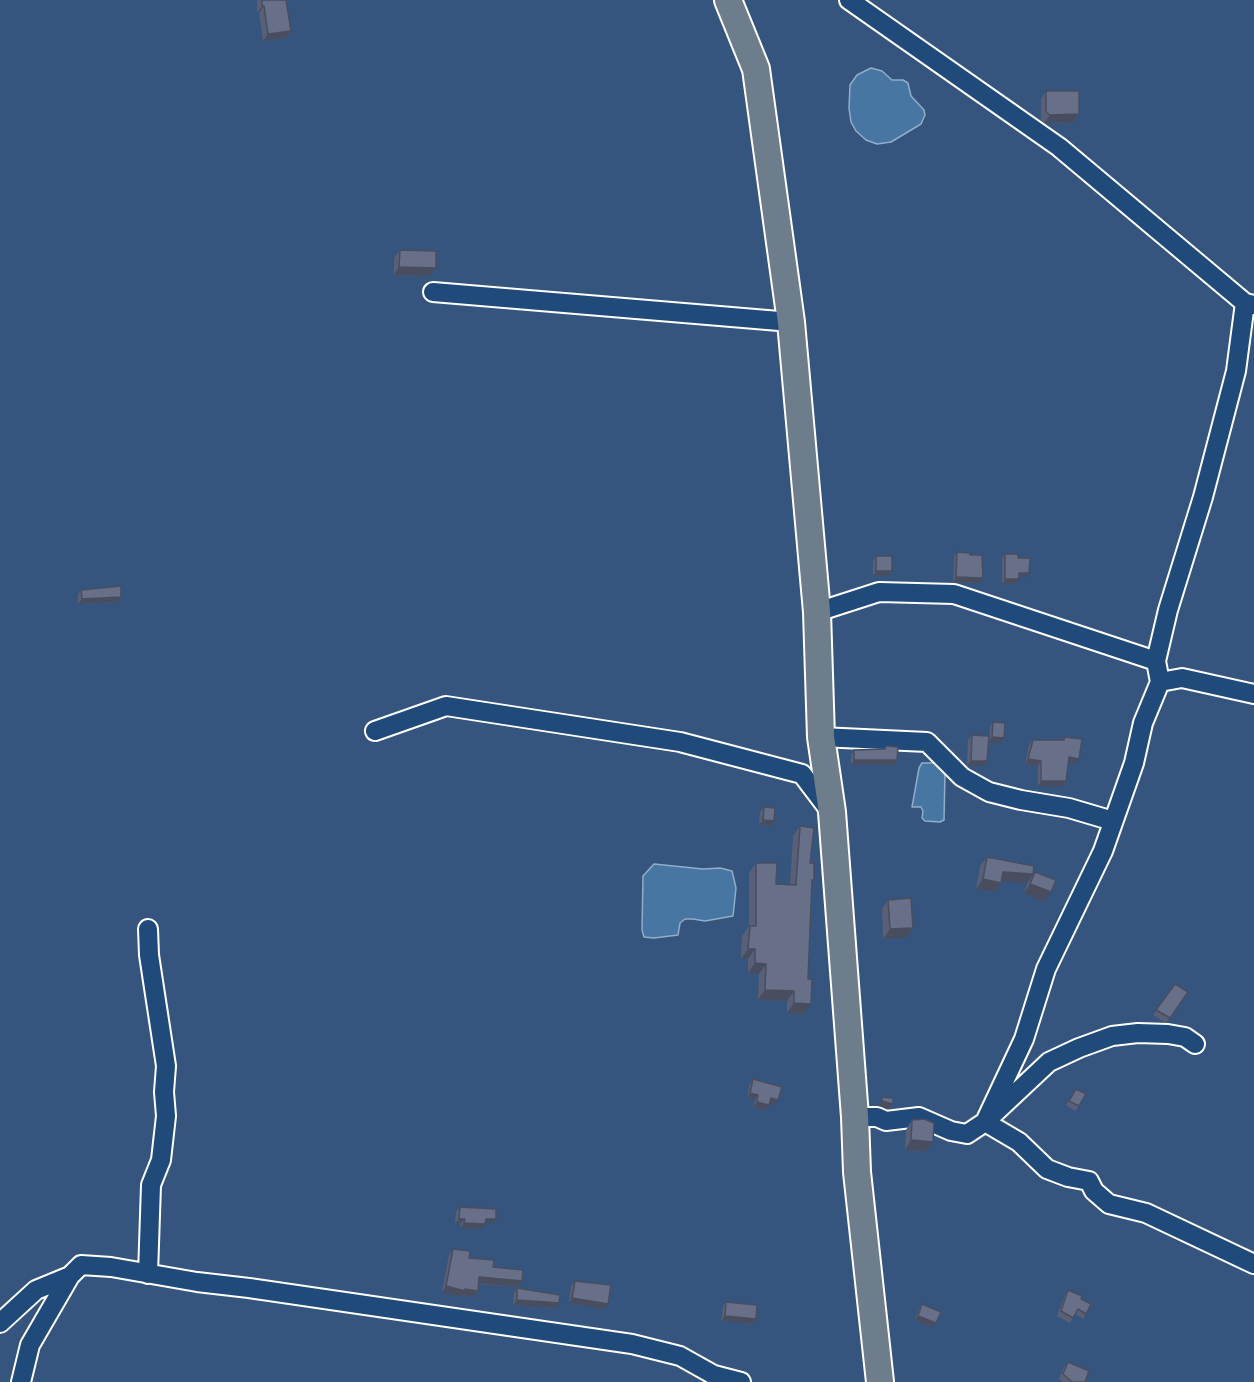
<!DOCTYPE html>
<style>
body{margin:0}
canvas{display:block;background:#35557e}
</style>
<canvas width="1254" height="1382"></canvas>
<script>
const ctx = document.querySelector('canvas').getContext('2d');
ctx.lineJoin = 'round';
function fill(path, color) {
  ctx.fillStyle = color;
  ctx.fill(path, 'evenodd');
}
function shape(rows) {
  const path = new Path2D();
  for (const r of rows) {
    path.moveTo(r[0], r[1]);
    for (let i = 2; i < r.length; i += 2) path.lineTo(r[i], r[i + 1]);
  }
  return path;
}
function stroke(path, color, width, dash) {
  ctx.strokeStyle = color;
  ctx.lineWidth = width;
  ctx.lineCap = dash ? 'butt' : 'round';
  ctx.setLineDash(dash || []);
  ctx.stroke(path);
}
const water = shape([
 [871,68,882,71,892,80,903,80,908,83,911,96,924,110,925,115,921,124,891,142,877,144,866,140,856,131,851,122,849,108,850,85,857,75,871,68],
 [922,763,935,763,945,772,944,820,940,822,925,821,922,818,923,811,921,807,912,807,919,768,922,763],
 [654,864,703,869,720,868,732,871,736,888,733,916,705,921,693,919,685,919,680,923,678,935,654,938,644,937,642,930,643,876,654,864]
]);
const minor = shape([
 [849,0,1059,147,1245,303,1254,305],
 [433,292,791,322],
 [1245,303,1236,371,1203,497,1168,610,1156,661,1160,682,1143,723,1134,763,1103,851,1046,969,1024,1039,985,1122,1019,1142,1047,1169,1068,1177,1089,1181,1094,1191,1109,1204,1146,1213,1254,1264],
 [817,612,879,592,954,594,1156,661],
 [1160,682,1182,678,1254,694],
 [375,731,446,706,680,742,802,774,830,811],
 [821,737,927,742,962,777,989,792,1021,800,1069,808,1113,821],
 [855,1117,877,1117,886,1121,919,1117,951,1131,967,1134,985,1122,1049,1062,1079,1048,1112,1036,1138,1033,1168,1034,1185,1037,1195,1044],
 [148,1274,151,1185,161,1160,166,1116,164,1092,166,1066,149,955,148,929],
 [0,1323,36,1290,70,1276],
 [21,1382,30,1345,70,1276,81,1265,111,1267,197,1282,249,1288,632,1344,680,1356,714,1375,741,1382]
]);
const highway = shape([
 [728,0,756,69,791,322,817,612,821,737,832,812,855,1117,857,1172,880,1382]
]);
const wall = shape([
 [257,0,286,0,291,31,286,38,263,41,259,13,257,13],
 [1046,91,1079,114,1074,122,1044,123,1041,120,1041,99],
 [400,250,436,268,430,276,394,275,394,258],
 [957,552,970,555,980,583,953,582,954,557],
 [1005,554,1018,558,1026,577,1019,577,1016,584,1002,584,1002,559],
 [876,556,892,571,889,575,873,576,873,561],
 [81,590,121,597,118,602,78,604,78,594],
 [993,722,1004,738,1001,743,989,742,990,727],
 [972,735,984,766,967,766,968,740],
 [1065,737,1079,759,1076,764,1069,762,1066,781,1063,786,1038,786,1038,766,1025,764,1029,745,1033,740,1063,740],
 [886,746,894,765,851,765,851,755,854,750,884,749],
 [764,807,774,821,771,826,759,825,760,812],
 [800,826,810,863,812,883,804,1014,787,1013,787,1001,758,1000,759,974,748,973,748,959,741,959,742,936,749,926,749,873,756,863,776,884,790,885,793,836],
 [987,857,1027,883,1002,881,995,892,976,889,980,866],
 [1035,872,1044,902,1024,893,1028,882],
 [888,900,906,938,883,939,882,909],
 [1175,984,1188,992,1166,1023,1153,1015],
 [753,1079,774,1105,770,1103,766,1110,753,1107,755,1100,747,1098,750,1084],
 [1076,1089,1079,1106,1075,1111,1066,1105],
 [912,1120,933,1142,926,1151,905,1150,906,1130],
 [460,1207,493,1223,485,1223,482,1229,460,1228,461,1223,455,1223,456,1212],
 [453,1249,469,1258,493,1267,522,1281,517,1287,478,1284,478,1291,473,1297,461,1295,460,1297,442,1292,449,1255],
 [575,1281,605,1309,569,1303,571,1286],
 [517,1288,559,1303,556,1308,513,1305,514,1293],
 [1068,1290,1081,1299,1086,1314,1083,1319,1075,1314,1070,1323,1057,1316,1065,1295],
 [726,1302,753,1324,721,1321,723,1306],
 [922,1304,936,1323,933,1328,915,1320,919,1309],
 [1068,1362,1085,1382,1063,1382,1059,1379,1064,1367]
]);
const shadedWall = shape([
 [262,6,264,6,259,13,257,13],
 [291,31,286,38,263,41,268,34],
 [1079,114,1074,122,1044,123,1050,115],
 [399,267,436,268,430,276,394,275],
 [876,571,892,571,889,575,873,576],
 [1019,573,1029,573,1026,577,1016,577],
 [956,577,983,578,980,583,953,582],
 [1005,579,1019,579,1016,584,1002,584],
 [121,597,118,602,78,604,82,599],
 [992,737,1004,738,1001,743,989,742],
 [1069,757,1079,759,1076,764,1066,762],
 [1028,759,1041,761,1038,766,1025,764],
 [854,760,897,760,894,765,851,765],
 [971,761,987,761,984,766,967,766],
 [1041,781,1066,781,1063,786,1038,786],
 [763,820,774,821,771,826,759,825],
 [1003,872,1033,874,1027,883,997,881],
 [983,879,1001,883,995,892,976,889],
 [1030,884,1051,892,1044,902,1024,893],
 [913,928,906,938,883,939,890,929],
 [748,949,755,949,748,959,741,959],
 [755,963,766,964,759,974,748,973],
 [765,990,794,991,787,1001,758,1000],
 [794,1003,811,1004,804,1014,787,1013],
 [750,1093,758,1095,755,1100,747,1098],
 [771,1098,778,1100,774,1105,767,1103],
 [882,1101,893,1104,890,1109,878,1106],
 [757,1102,769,1105,766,1110,753,1107],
 [911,1140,933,1142,926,1151,905,1150],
 [459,1219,465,1219,461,1223,455,1223],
 [486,1219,496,1219,493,1223,482,1223],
 [464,1223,485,1224,482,1229,460,1228],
 [479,1277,522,1281,517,1287,475,1283],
 [446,1286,465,1289,478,1291,473,1297,461,1295,460,1297,442,1292],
 [572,1298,608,1304,605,1309,569,1303],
 [517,1300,559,1303,556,1308,513,1305],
 [725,1316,756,1319,753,1324,721,1321],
 [918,1316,936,1323,933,1328,915,1320]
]);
const building = shape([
 [262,0,286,0,291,31,268,34,264,6,262,6,262,0],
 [1046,91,1079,91,1079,114,1050,115,1046,112,1046,91],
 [400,250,436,251,436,268,399,267,400,250],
 [957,552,970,553,970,555,982,555,983,578,956,577,957,552],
 [1005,554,1018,554,1018,558,1030,558,1029,573,1019,573,1019,579,1005,579,1005,554],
 [876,556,892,556,892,571,876,571,876,556],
 [121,586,121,597,82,599,81,590,121,586],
 [993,722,1005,723,1004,738,992,737,993,722],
 [972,735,989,736,987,761,971,761,972,735],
 [1065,737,1082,739,1079,759,1069,757,1066,781,1041,781,1041,761,1028,759,1033,740,1064,740,1065,737],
 [886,746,898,747,897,760,854,760,854,750,885,749,886,746],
 [764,807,775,808,774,821,763,820,764,807],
 [800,826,814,828,810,863,814,863,814,880,812,880,808,979,812,979,811,1004,794,1003,794,991,765,990,766,964,755,963,755,949,748,949,750,926,756,926,756,863,777,863,776,884,796,885,800,826],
 [987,857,1034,866,1033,874,1003,872,1001,883,983,879,987,857],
 [1035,872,1056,880,1051,892,1030,884,1035,872],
 [911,898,913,928,890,929,888,900,911,898],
 [1175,984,1188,992,1170,1018,1156,1010,1175,984],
 [753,1079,782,1087,778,1100,771,1098,769,1105,757,1102,758,1095,750,1093,753,1079],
 [1076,1089,1086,1094,1079,1106,1069,1101,1076,1089],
 [882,1097,893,1098,893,1104,882,1101,882,1097],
 [924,1119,934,1123,933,1142,911,1140,912,1120,924,1119],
 [460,1207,496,1209,496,1219,486,1219,485,1224,464,1223,465,1219,459,1219,460,1207],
 [453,1249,470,1251,469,1258,494,1260,493,1267,523,1270,522,1281,479,1277,478,1291,465,1289,465,1291,446,1286,453,1249],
 [575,1281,611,1285,608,1304,572,1298,575,1281],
 [517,1288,560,1295,559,1303,517,1300,517,1288],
 [1068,1290,1082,1296,1081,1299,1091,1304,1086,1314,1078,1309,1073,1318,1061,1311,1068,1290],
 [726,1302,757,1305,756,1319,725,1316,726,1302],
 [922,1304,941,1312,936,1323,918,1316,922,1304],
 [1068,1362,1089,1371,1085,1382,1072,1382,1063,1374,1068,1362]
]);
fill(water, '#4776a3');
stroke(water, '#91adc8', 1.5);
stroke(minor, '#fff', 22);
stroke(highway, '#fff', 30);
stroke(minor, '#1f4a7a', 18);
stroke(highway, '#6d7d8c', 26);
fill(wall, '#595f76');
fill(shadedWall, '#484e60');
fill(building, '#676f89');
stroke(building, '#484e60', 1.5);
</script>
